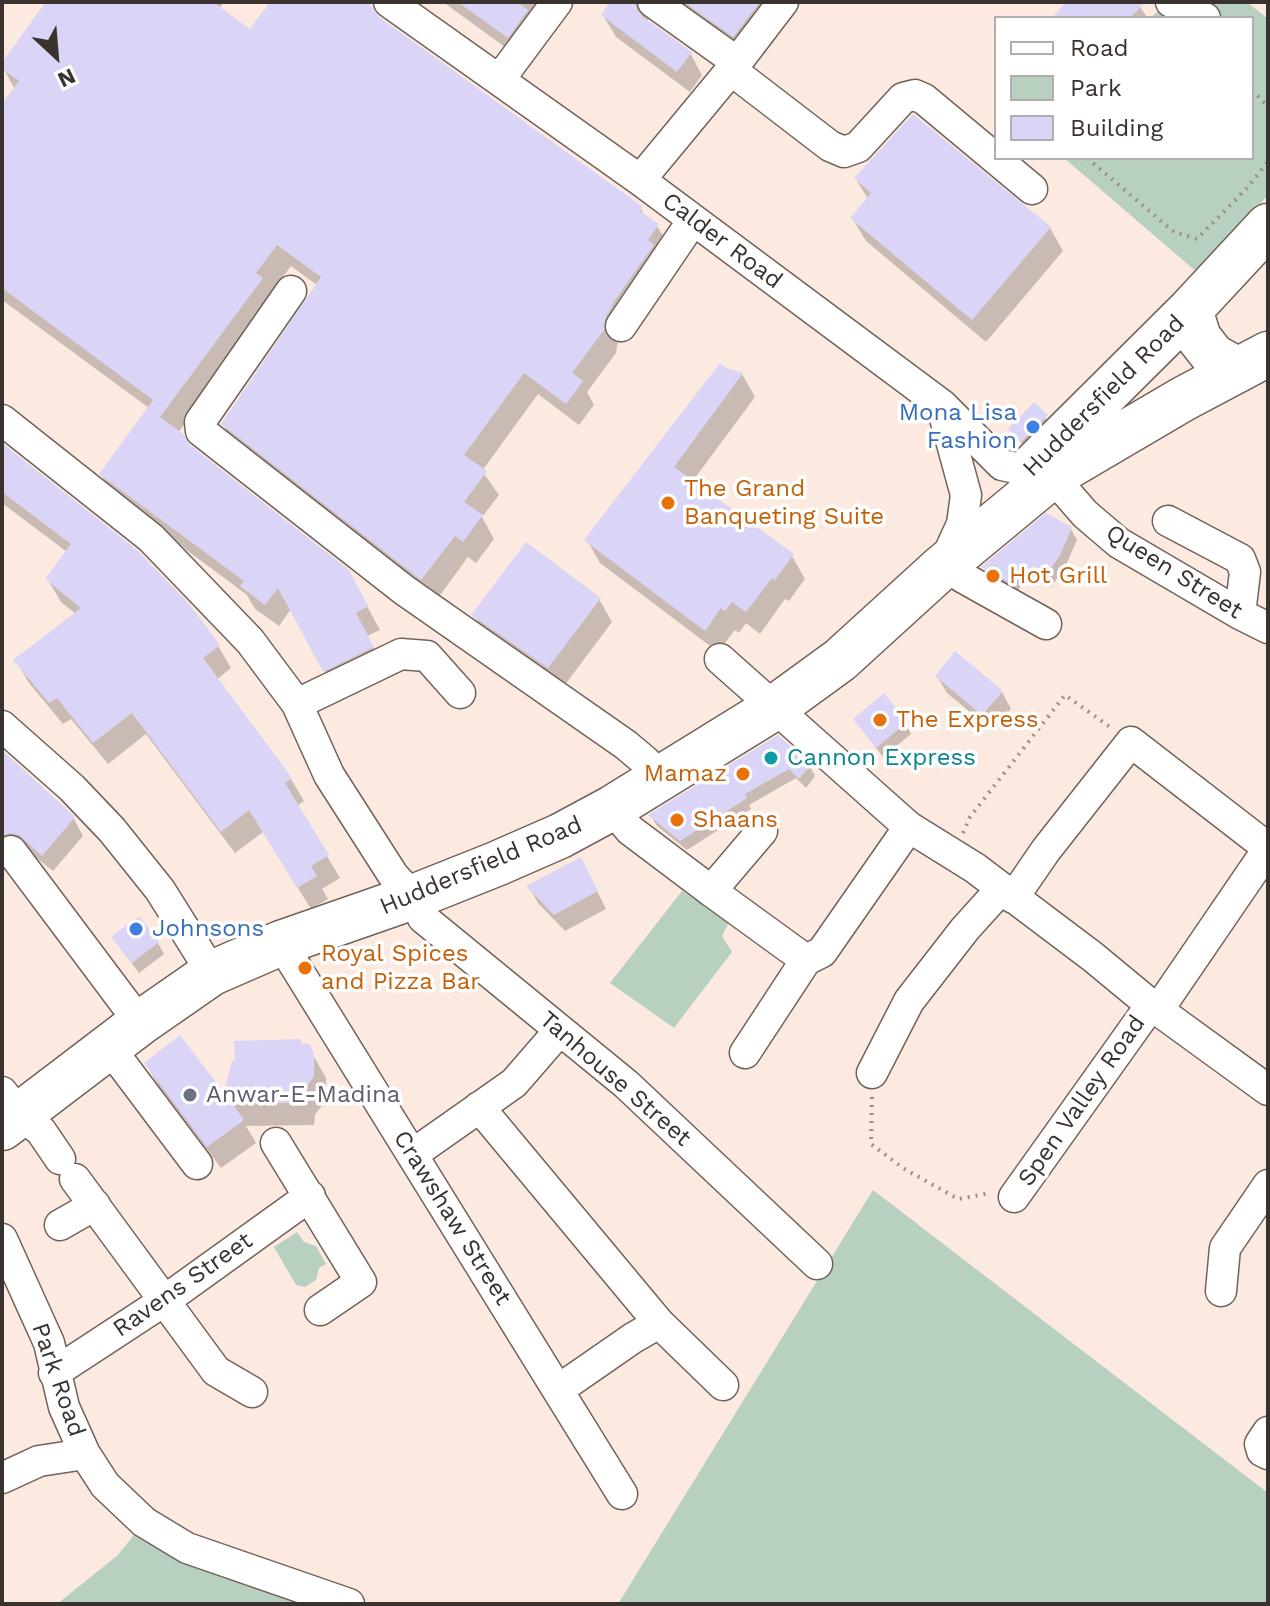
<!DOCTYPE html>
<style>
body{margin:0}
#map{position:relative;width:1270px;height:1606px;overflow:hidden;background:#fceae0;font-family:"Work Sans",sans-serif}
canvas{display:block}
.frame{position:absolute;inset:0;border:4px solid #39322e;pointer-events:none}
.legend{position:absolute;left:994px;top:16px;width:260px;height:144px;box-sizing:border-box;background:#fff;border:2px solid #b0adab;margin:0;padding:10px 14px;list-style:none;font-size:24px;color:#39322e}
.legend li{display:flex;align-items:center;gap:16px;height:40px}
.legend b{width:40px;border:2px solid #b0adab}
.north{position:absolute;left:16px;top:16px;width:80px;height:80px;-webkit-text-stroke:6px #fff;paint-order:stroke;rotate:154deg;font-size:22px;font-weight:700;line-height:32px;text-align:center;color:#39322e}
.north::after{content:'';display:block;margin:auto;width:28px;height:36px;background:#39322e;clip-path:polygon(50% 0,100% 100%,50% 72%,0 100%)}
</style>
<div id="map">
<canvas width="1270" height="1606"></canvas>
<div class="frame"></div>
<ul class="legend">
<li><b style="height:10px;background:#fff"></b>Road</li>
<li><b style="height:22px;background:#b8d0bf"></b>Park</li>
<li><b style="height:22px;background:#dad5f7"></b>Building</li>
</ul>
<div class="north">N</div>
</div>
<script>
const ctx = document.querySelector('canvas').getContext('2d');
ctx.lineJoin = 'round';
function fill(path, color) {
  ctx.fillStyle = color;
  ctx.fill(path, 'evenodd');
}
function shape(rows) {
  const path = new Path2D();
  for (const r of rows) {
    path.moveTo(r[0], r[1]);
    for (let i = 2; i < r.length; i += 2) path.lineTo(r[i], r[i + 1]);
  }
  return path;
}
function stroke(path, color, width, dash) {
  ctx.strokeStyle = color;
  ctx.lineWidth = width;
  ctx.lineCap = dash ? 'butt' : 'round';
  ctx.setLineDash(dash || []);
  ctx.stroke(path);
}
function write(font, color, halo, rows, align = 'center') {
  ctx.font = font + ' "Work Sans",sans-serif';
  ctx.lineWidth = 7;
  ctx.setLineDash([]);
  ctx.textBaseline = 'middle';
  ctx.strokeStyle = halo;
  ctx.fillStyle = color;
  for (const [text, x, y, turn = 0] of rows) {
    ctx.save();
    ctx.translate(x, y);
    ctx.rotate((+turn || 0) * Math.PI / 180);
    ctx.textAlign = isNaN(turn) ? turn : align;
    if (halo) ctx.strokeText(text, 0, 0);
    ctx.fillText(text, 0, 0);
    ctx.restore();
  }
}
const green = shape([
 [1166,2,1247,2,1268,19,1268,195,1199,274,1064,158,1252,158,1252,18,1151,18],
 [682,891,729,922,722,936,732,952,674,1028,610,983],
 [873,1190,1268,1493,1268,1604,618,1604],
 [297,1232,304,1242,316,1246,326,1264,319,1268,316,1280,305,1287,296,1285,274,1247],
 [144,1522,349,1604,57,1604,118,1555]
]);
const shadow = shape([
 [49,2,224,2,219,9,250,32,272,2,364,2,377,18,641,209,646,218,657,226,671,249,618,340,616,353,587,392,594,405,579,425,538,394,482,471,499,495,482,517,494,539,476,563,468,557,435,602,236,447,223,424,318,286,291,266,270,294,275,302,178,433,188,447,361,595,380,630,367,636,386,670,337,693,291,609,279,626,255,609,247,595,114,496,101,474,149,408,2,300,2,108,15,90,2,65],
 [443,2,543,2,520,58],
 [613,2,796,2,746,58,651,13,647,22,690,53,702,75,690,92,616,37,603,15],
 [1069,2,1136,2,1148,18,1055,18],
 [856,179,1050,228,1063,251,986,342,866,241,852,218,868,199],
 [742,374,755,397,692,482,792,556,805,579,789,601,785,599,760,634,746,623,739,633,735,630,718,652,600,563,587,540],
 [1034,404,1053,427,1029,452,1010,429],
 [2,446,218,646,231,668,216,680,291,779,304,801,297,806,340,878,322,889,328,899,311,909,263,832,235,853,146,734,108,764,71,719,63,724,29,683,16,661,76,614,61,602,48,580,67,552,2,503],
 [1071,529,1077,540,1065,567,1051,587,1040,579,1037,585,1025,579,1017,593,990,578,984,568],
 [599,599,612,622,561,690,487,638,474,615],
 [937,676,1002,692,1011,709,993,731,947,693],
 [855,720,905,723,911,734,883,757],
 [778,737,809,765,815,776,806,788,796,778,749,805,751,809,687,850,657,826,651,816],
 [2,753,74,819,83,836,53,871,27,850,2,859],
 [590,877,606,909,565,931,538,903,529,887],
 [158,943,164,954,139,973,120,948],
 [300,1041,303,1046,308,1046,326,1078,326,1100,315,1115,314,1125,246,1126,256,1143,221,1168,159,1086,146,1064,225,1097]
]);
const building = shape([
 [46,2,213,2,250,29,270,2,368,2,379,17,643,207,640,211,659,224,648,240,654,245,615,300,606,317,604,330,572,373,583,381,566,404,524,373,464,455,487,471,464,502,483,515,463,542,455,536,421,580,221,424,321,277,277,245,256,273,263,278,160,417,183,434,190,445,349,570,368,606,356,613,374,647,323,672,278,588,265,605,240,586,244,581,99,474,153,400,2,288,2,104,19,81,2,69,2,62],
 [458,2,517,2,528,10,508,38],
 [610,2,635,2,637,10,643,17,692,52,677,72,601,15],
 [684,2,760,2,733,37],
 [1066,2,1145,2,1130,18,1052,18],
 [913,114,1051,227,972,320,850,218,871,193,854,178],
 [720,363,726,368,743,373,674,467,794,554,775,580,772,578,746,612,732,602,725,611,721,608,705,631,584,540],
 [1034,402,1048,415,1021,442,1008,429],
 [2,443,137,550,190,605,220,645,203,658,292,778,285,783,329,855,311,866,317,876,297,888,249,810,221,832,132,713,93,743,57,698,49,703,13,660,81,608,45,579,71,544,2,492],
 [1046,513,1072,527,1060,555,1045,577,1033,570,1030,575,1019,569,1010,583,981,567],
 [526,542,601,598,548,668,471,615],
 [955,651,1003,691,982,715,935,676],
 [884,693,907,722,876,748,853,719],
 [778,735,811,764,799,779,789,769,745,794,747,798,680,841,648,815],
 [2,750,75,817,42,856,19,835,10,833,2,836],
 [581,857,598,891,554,915,526,886],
 [139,916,159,942,132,963,111,937],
 [180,1035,224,1093,232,1061,235,1060,234,1041,301,1039,301,1044,309,1044,314,1053,314,1076,303,1092,302,1103,232,1103,244,1120,207,1147,144,1063]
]);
const path = shape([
 [1252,90,1268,107],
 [1087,158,1174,232,1197,239,1246,189,1268,162],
 [963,833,970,817,1065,695,1110,727],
 [872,1097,871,1144,903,1168,958,1199,991,1193]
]);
const minor = shape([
 [389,2,640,180,942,405,1002,465,1052,476,1085,514,1119,543,1240,614,1268,628],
 [653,2,737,62],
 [1171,2,1205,18],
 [731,70,830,146,844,152,858,147,903,98,915,95,924,99,1032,189],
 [499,80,557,2],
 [640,180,731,70,783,2],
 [291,291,200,422,201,431,404,590,626,745,645,761,660,778],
 [621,326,693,220],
 [942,407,966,495,962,524,946,559],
 [2,420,151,538,250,641,297,704,329,775,393,875,413,897,423,918,626,1084,817,1264],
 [1168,521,1240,559,1245,572,1240,614],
 [948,563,962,577,1046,624],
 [720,659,909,827,975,868,1093,957,1151,1005,1268,1090],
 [297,704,401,654,427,656,460,693],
 [2,726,72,788,112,830,160,890,212,973],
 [612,808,630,830,711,891],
 [762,831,711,891,806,960,822,952,909,827],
 [11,851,140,1023],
 [1013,898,1046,850,1131,742,1268,848],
 [281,943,622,1494],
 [1158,1010,1268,849],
 [109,1047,197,1164],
 [745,1053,806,960],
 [872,1073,909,1001,965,929,1002,888],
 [2,1092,19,1114,41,1131,60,1159],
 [479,1107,659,1323,723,1385],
 [276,1143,361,1282,320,1310],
 [413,1154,514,1083,560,1030],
 [75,1179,216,1371,252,1392],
 [1014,1197,1151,1005],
 [60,1225,95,1205],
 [2,1239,49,1343,64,1407,85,1454,105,1485,144,1522,187,1548,349,1604],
 [1221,1291,1225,1248,1268,1185],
 [54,1373,164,1301,310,1196],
 [558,1390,633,1338,659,1323],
 [1268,1432,1260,1444,1262,1451,1268,1454],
 [2,1478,39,1461,85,1454]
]);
const highway = shape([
 [1190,310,1199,338,1213,356,1238,370],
 [1028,471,1190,310,1268,226],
 [2,1128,140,1023,212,973,281,943,413,897,496,864,560,836,612,808,774,708,840,660,941,568,1052,476,1183,399,1268,354]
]);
const markers = [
 [1033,427,8,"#3f7fe0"],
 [668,503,8,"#e8710a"],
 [993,576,8,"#e8710a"],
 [880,720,8,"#e8710a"],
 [771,758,8,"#0f9aa8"],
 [743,774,8,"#e8710a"],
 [677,820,8,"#e8710a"],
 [136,929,8,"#3f7fe0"],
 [305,968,8,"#e8710a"],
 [190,1095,8,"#6b7280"]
];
const streetNames = [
 ["Calder Road",722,241,37],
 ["Huddersfield Road",1104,396,-45],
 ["Queen Street",1174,572,32],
 ["Huddersfield Road",481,866,-23],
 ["Tanhouse Street",615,1079,41],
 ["Spen Valley Road",1082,1101,-55],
 ["Crawshaw Street",452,1218,58],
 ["Ravens Street",183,1285,-35],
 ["Park Road",58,1380,71]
];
const shopNames = [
 ["Mona Lisa",1017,413],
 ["Fashion",1017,441],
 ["Johnsons",152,929,"left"]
];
const foodNames = [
 ["The Grand",684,489],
 ["Banqueting Suite",684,517],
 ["Hot Grill",1009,576],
 ["The Express",896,720],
 ["Mamaz",727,774,"right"],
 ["Shaans",693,820],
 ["Royal Spices",321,954],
 ["and Pizza Bar",321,982]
];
const cultureNames = [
 ["Cannon Express",787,758]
];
const worshipNames = [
 ["Anwar-E-Madina",206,1095]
];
fill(green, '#b8d0bf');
fill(shadow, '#0003');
fill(building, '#dad5f7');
stroke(minor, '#716259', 33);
stroke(highway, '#716259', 47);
stroke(path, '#9a8e87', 4, [2, 6]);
stroke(minor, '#fff', 30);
stroke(highway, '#fff', 44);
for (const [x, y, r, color] of markers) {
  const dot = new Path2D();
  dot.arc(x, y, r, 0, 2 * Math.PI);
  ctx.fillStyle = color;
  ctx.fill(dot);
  stroke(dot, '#fff', 3);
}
write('24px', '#39322e', '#fff', streetNames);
write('24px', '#366cbe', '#fff', shopNames, 'right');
write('24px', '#c56008', '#fff', foodNames, 'left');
write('24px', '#0d838f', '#fff', cultureNames, 'left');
write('24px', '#5b616d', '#fff', worshipNames, 'left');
</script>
